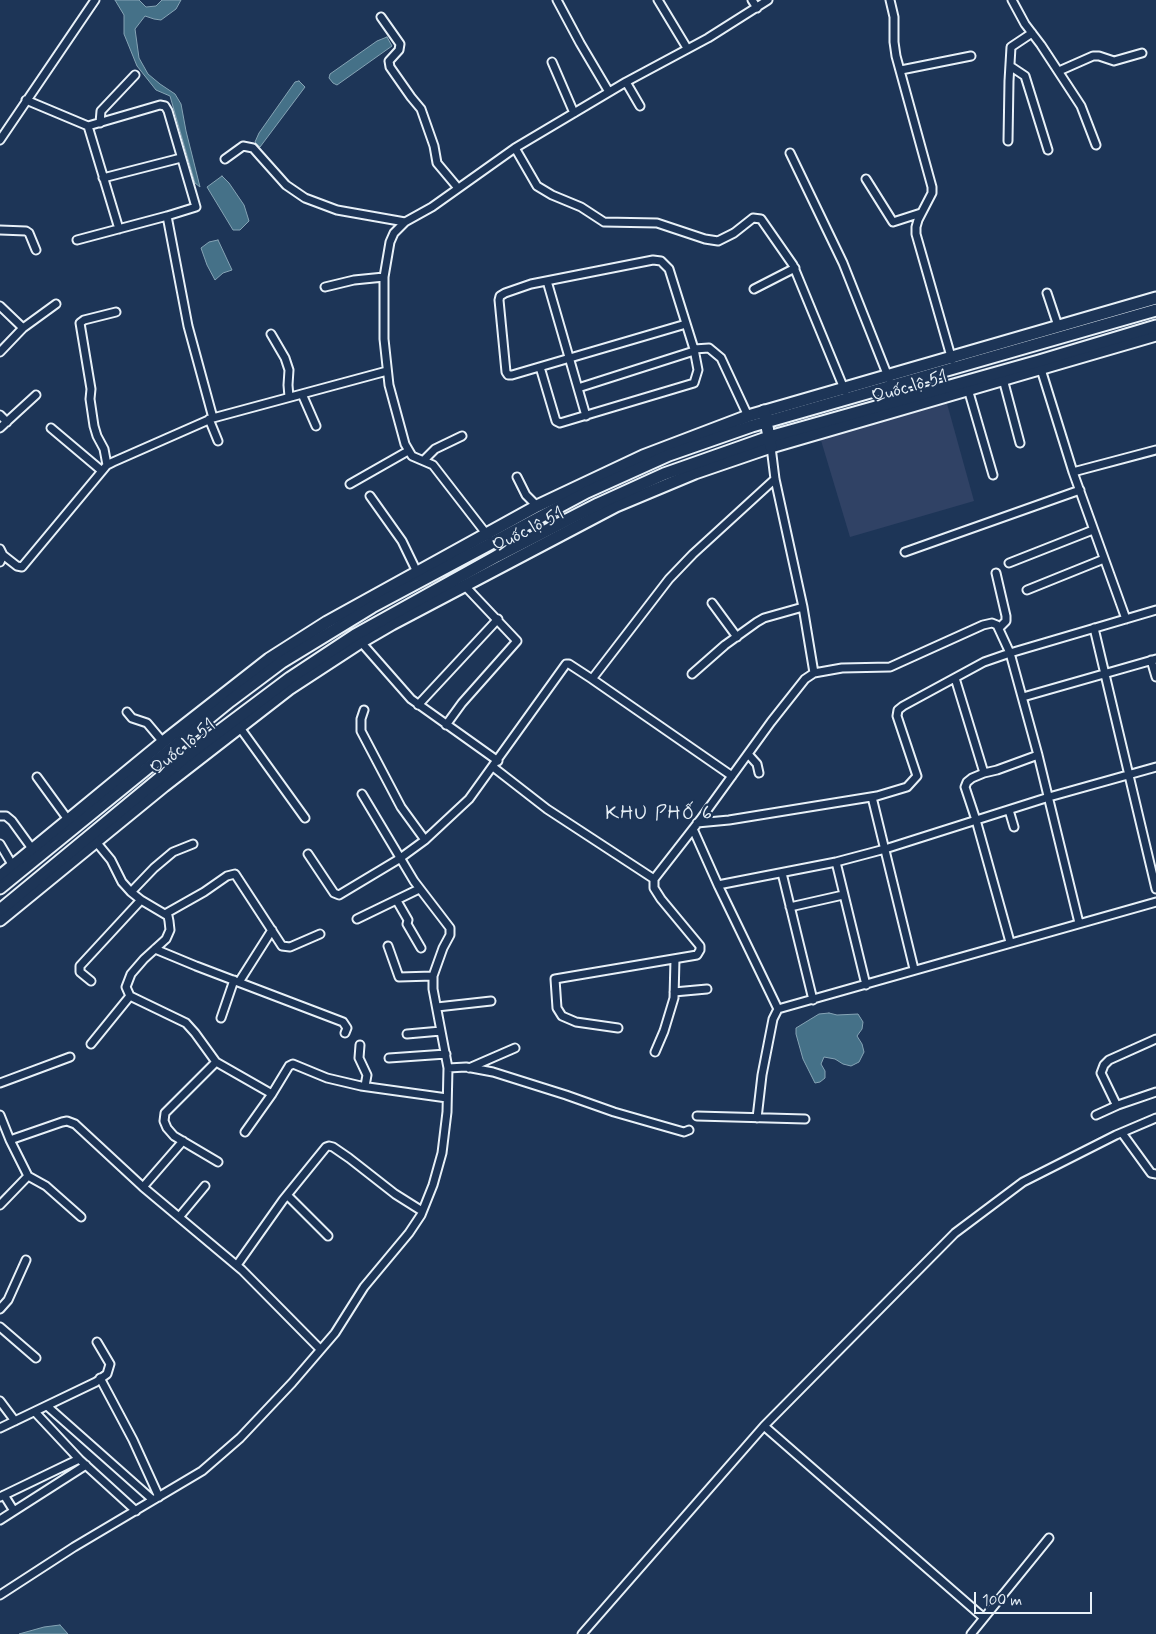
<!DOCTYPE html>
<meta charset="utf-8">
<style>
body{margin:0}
#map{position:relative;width:1156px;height:1634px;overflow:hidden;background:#1d3557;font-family:Mynerve,sans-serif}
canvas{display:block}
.scale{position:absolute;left:974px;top:1592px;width:118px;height:22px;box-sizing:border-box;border:2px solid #e8f1f8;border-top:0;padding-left:6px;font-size:15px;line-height:18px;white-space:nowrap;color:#e8f1f8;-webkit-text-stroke:4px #1d3557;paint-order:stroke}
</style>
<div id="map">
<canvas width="1156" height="1634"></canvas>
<div class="scale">100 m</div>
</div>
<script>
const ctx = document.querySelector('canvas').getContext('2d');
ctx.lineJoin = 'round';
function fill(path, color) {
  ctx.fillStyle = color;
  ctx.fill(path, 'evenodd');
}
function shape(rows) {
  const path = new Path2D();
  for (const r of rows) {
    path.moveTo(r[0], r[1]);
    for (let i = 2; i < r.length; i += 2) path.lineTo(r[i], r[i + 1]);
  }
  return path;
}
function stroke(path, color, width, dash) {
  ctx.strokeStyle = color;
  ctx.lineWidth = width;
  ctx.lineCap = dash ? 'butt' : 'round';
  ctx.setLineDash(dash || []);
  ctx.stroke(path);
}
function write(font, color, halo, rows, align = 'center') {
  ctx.font = font + ' Mynerve,sans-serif';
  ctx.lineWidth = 4.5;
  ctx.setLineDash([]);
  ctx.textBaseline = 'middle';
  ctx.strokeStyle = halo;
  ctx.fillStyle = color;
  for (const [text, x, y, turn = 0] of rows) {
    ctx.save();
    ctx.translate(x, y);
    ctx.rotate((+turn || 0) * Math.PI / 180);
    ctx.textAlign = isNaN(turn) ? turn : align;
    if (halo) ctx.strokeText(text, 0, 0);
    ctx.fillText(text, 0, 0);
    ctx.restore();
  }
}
const built = shape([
 [946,400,974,501,850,537,820,437]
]);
const water = shape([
 [115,0,139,0,146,7,156,6,162,0,181,0,176,9,161,20,154,19,145,16,135,29,139,58,148,74,160,84,175,94,181,104,186,131,200,187,195,183,170,96,156,90,137,66,124,34,124,15,115,0],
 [387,37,392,46,337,85,333,83,329,78,330,74,377,41,387,37],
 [299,81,305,87,260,147,255,142,259,133,295,82,299,81],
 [222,176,229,183,244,205,249,221,240,230,233,230,207,187,222,176],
 [218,240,232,270,223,273,215,280,207,265,201,248,209,242,218,240],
 [829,1013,837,1015,858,1014,863,1022,862,1029,857,1036,862,1044,864,1052,859,1062,851,1066,843,1064,835,1059,824,1057,821,1064,825,1071,825,1078,820,1082,815,1083,803,1059,796,1034,796,1028,819,1014,829,1013],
 [60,1625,68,1634,19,1634,44,1627,60,1625]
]);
const minor = shape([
 [557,0,580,43,609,92],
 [658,0,687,48],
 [752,0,757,8],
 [890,0,894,17,894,42,896,56,932,187,932,193,918,220,916,227,916,234,952,360],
 [1012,0,1025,24,1041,45,1081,106,1096,145],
 [381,17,400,44,399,50,389,61,390,67,411,97,421,109,434,146,437,163,458,188],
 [552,62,574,113],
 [1010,66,1025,76,1048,150],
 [901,70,971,56],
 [1059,71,1093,56,1099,56,1114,61,1142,53],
 [626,82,640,106],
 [26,100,88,126,160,105,165,106,168,111,196,207,167,216,77,240],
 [100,123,101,111,135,75],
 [88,126,119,229],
 [0,140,95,0],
 [1008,141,1009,81,1011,47,1032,33],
 [515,148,537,186,552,195,581,207,604,222,657,223,705,239,718,241,734,233,753,218,761,219,793,265,845,391],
 [790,153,843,263,889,379],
 [225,159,243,146,253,148,286,185,305,198,337,210,405,222],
 [103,178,181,158],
 [866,179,893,222,921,213],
 [167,216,188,326,213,418],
 [0,230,26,231,29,233,36,250],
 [547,281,586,416],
 [325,287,354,280,384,277],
 [754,289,795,268],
 [1047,293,1058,326],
 [0,306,23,328],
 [271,334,285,358,289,370,288,385,289,397],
 [694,349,709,348,721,358,748,416],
 [0,352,23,328,56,304],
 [1040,366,1073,472,1126,619],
 [540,367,556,421,560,423,694,383,698,370,694,349,669,269,661,261,653,260,531,284,505,293,500,296,499,300,506,372,508,375,512,375,686,324],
 [1003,379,1020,443],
 [578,388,694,351],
 [968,389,993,475],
 [302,394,316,426],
 [0,415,7,422],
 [209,419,218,441],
 [0,428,36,395],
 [51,428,102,471],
 [771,447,775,479,803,607,814,673],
 [424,460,435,449,462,436],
 [107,465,104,449,97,436,94,426,90,399,91,389,80,323,84,320,116,312],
 [1073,472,1156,450],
 [517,477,526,495,537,506],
 [350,484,408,451],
 [370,496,402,541,417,572],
 [488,536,433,465,412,456,405,444,389,385,384,339,384,277,390,242,394,233,405,222,432,207,515,148,626,82,708,38,768,0],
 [0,549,3,555,17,566,22,567,107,465,113,462,213,418,387,371],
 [905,552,1080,490],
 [0,562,3,555],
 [1009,563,1093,530],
 [996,573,1006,616,1006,621,999,628],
 [1027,590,1104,559],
 [712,603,737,637],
 [1094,628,1156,889],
 [360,641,411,699,498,761],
 [1151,660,1156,677],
 [692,674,725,645,757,622,764,618,803,607],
 [955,678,984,773,972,778,967,782,965,787,976,820,1010,942],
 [592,679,669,579,693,554,775,479],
 [1023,697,1156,659],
 [418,705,498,619],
 [364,710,361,719,361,731,401,807,425,840],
 [127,712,132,718,147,723,163,742],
 [238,725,305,818],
 [446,725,462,703,517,641,464,585],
 [748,754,757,764,759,773],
 [493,767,547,809,654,879],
 [984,773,997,770,1038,755],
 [37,777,69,821],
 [872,797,914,969],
 [1009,810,1014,827],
 [0,816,6,816,12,821,33,850],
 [697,823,729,820,877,796,907,787,917,776,897,716,898,710,903,706,984,662,1010,653,1156,610],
 [693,829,718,885,778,1009,773,1019,762,1075,757,1118],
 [97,839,97,843,111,860,122,882,131,892,141,900,168,916,169,921,170,930,166,939,144,959,131,974,126,987,130,996,186,1023,195,1033,216,1062,272,1094],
 [0,844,13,866],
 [308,854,334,893,339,895,399,859,425,840,469,799,566,664,569,664,592,679,732,776],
 [836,862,866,985],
 [782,873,813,1000],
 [718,885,836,862,885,849,1049,797,1156,767],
 [131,892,154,868,173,852,193,844],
 [397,901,408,920,407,924,421,948],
 [790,907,843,895],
 [165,914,204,892,227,876,235,874,282,946,290,947,320,934],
 [357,919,419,889],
 [388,946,399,977,433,976],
 [155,949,196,966,343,1022,347,1028,345,1033],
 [91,981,80,972,80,966,141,900],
 [239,982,272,930],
 [674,992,707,989],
 [437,1007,491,1001],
 [778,1009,1156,902],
 [221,1018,234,980],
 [618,1028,576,1022,562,1016,557,1008,555,979,697,955,700,950,700,946,661,899,654,888,654,879,700,820,771,722,805,679,814,673,842,668,890,667,983,625,992,623,997,625,1010,653,1038,755,1079,923],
 [407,1034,441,1031],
 [1156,1039,1109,1060,1104,1065,1101,1073,1116,1104,1118,1105,1156,1092],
 [91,1044,130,996],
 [360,1045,359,1058,367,1075,365,1086],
 [655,1052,664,1031,674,998,675,959],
 [389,1058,446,1054],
 [216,1062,165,1113,164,1121,167,1128,174,1136,218,1162],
 [448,1068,466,1067,493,1072,566,1095,614,1112,684,1132,689,1130],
 [469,1068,515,1048],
 [0,1083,70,1057],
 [0,1115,10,1140,28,1176,46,1186,81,1217],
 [1096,1115,1118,1105],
 [697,1116,805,1119],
 [245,1132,272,1094,289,1066,293,1064,327,1078,361,1086,447,1098],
 [1122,1133,1151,1173,1156,1174],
 [10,1140,62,1122,67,1121,75,1124,143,1187,242,1270,320,1349],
 [143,1187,183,1141],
 [287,1195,328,1236],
 [0,1205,28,1176],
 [180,1216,205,1186],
 [237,1265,283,1200,326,1147,329,1146,333,1147,349,1158,395,1194,422,1211],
 [0,1309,8,1300,26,1260],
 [0,1327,36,1358],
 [100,1378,133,1440,159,1497],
 [0,1401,15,1421],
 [47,1406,153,1500],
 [35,1412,79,1459],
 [764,1426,984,1618],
 [0,1428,96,1382,107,1374,110,1364,97,1342],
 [0,1497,79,1459,136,1511],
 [14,1511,86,1465],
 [0,1520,14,1511,4,1495],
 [0,1595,74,1547,202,1471,240,1438,292,1383,335,1333,364,1287,409,1233,421,1215,433,1185,442,1153,447,1112,448,1068,433,989,433,976,443,948,450,935,450,928,414,881,362,794],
 [582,1634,764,1426,955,1233,1023,1182,1116,1135,1156,1118],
 [971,1634,1049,1538]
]);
const primary = shape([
 [0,876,163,742,269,659,327,622,537,506,643,456,748,416,1156,298],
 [0,920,164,786,289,689,361,642,392,624,616,506,695,473,771,447,1156,335]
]);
const trunk = shape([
 [764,411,771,447],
 [0,888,230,701,282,662,372,607,587,492,669,455,752,426,1156,310],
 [0,910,190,753,290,678,355,635,497,556,598,504,664,474,769,437,1039,361,1156,326]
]);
const streetNames = [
 ["Quốc lộ 51",910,388,-16],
 ["Quốc lộ 51",529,531,-27],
 ["Quốc lộ 51",184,748,-39]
];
const quarterNames = [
 ["KHU PHỐ 6",659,815]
];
fill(built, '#304265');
fill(water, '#457188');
stroke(water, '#86a4b5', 1);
stroke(minor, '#e8f1f8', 11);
stroke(primary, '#e8f1f8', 15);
stroke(trunk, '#e8f1f8', 15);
stroke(minor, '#1d3557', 7);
stroke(primary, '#1d3557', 11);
stroke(trunk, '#1d3557', 11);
write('18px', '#e8f1f8', '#1d3557', streetNames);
ctx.letterSpacing = '1px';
write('20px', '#e8f1f8', '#1d3557', quarterNames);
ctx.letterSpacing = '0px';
</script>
